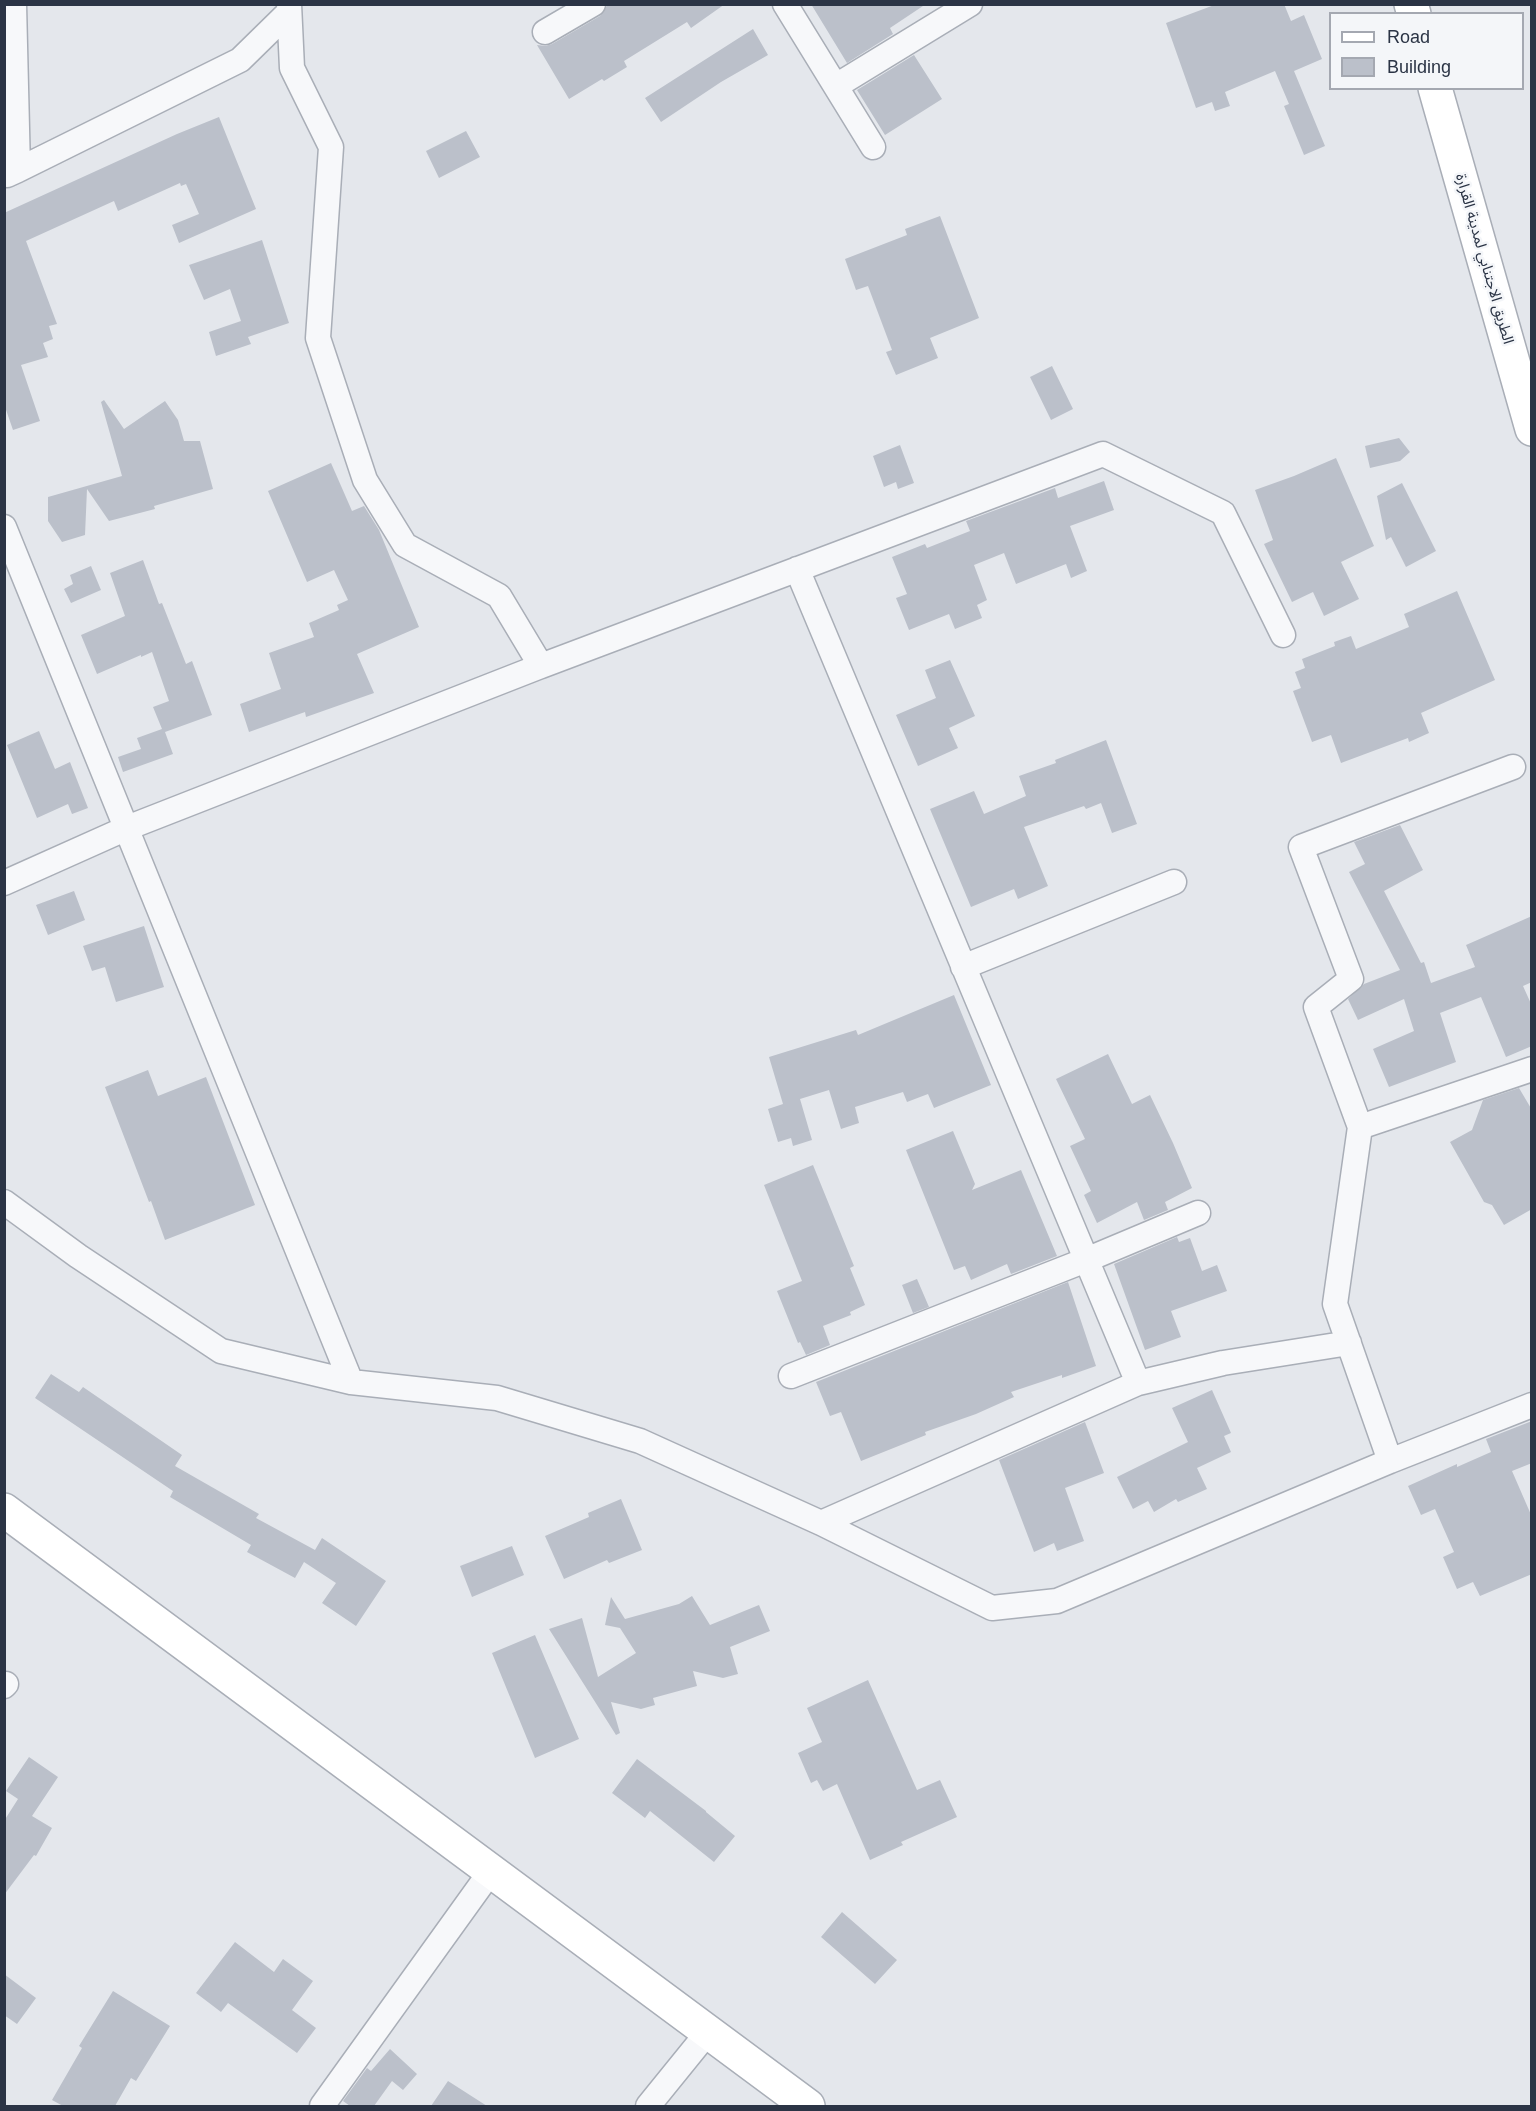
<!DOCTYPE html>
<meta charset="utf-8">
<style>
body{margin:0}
#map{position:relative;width:1536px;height:2111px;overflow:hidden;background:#e4e7ec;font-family:Helvetica,sans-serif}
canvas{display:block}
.frame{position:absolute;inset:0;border:6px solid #2b3445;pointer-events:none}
.legend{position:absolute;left:1329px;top:12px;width:195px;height:78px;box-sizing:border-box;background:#f4f6f9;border:2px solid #a4a8b1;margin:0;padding:8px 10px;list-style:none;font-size:18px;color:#2b3445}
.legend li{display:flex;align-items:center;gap:12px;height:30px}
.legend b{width:30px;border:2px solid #a4a8b1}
</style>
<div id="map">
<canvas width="1536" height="2111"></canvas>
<div class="frame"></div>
<ul class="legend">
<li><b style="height:8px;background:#fff"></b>Road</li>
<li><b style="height:16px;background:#bbc0ca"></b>Building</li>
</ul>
</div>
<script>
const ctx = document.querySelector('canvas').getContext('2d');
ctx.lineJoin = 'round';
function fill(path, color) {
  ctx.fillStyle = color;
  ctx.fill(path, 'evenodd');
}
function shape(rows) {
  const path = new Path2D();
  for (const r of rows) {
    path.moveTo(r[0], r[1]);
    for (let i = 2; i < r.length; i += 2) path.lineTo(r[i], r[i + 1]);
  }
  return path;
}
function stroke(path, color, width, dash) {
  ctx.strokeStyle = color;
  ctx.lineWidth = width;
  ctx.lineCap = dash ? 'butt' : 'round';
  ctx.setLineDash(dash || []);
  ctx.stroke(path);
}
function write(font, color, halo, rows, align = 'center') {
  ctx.font = font + ' Helvetica,"Noto Sans Arabic",sans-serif';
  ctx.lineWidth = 5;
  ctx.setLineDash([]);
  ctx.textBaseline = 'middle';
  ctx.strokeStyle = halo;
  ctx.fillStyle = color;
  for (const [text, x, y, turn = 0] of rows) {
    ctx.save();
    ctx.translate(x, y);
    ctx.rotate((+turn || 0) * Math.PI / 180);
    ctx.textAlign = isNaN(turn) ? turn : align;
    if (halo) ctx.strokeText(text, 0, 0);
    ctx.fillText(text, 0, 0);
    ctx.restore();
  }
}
const building = shape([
 [608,4,725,4,691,28,687,22,624,61,627,67,604,81,602,79,569,99,537,45,546,46,552,44,600,16],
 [811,4,926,4,890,28,893,34,847,63],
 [1217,4,1284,4,1291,21,1304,15,1322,59,1294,71,1325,146,1304,155,1284,106,1289,104,1275,71,1225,92,1230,106,1215,111,1212,102,1196,108,1166,23],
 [753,29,768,55,721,82,661,122,645,98],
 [914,55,942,99,885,135,857,90],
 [219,117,256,209,179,243,172,225,199,214,186,184,181,186,180,183,118,211,114,201,26,241,57,324,49,326,53,339,43,343,48,357,21,365,40,421,13,430,4,404,4,213,177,134],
 [466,131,480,157,439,178,426,151],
 [940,216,979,318,930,338,938,358,896,375,886,352,892,350,868,286,856,290,845,259,907,235,905,229],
 [262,240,289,323,248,337,251,344,216,356,209,332,241,321,230,289,204,300,189,265],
 [1052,366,1073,409,1051,420,1030,377],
 [104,400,124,429,165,401,178,420,184,441,200,441,213,489,154,506,155,509,109,521,87,489,85,535,62,542,48,521,48,497,122,476,101,402],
 [1399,438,1410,452,1400,461,1370,468,1365,446],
 [900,445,914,483,898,489,896,482,884,487,873,456],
 [1336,458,1374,546,1341,562,1359,599,1324,616,1313,592,1292,602,1264,544,1273,540,1255,490,1294,476],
 [331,463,352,511,364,506,379,530,419,627,357,654,374,693,306,717,305,712,249,732,240,704,281,689,269,653,314,637,309,623,339,610,337,605,348,600,334,570,307,582,268,491],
 [1104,481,1114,510,1070,526,1087,571,1071,578,1066,564,1016,584,1004,553,974,565,987,600,977,605,982,618,955,629,949,614,909,630,896,598,907,594,892,557,925,544,927,548,970,531,966,521,1055,488,1058,498],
 [1402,483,1436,551,1406,567,1391,537,1386,540,1377,496],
 [143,560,159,604,162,603,186,664,192,661,212,715,165,732,173,754,123,772,118,757,141,749,137,738,162,729,153,707,169,701,152,652,141,657,141,655,97,674,81,635,125,616,110,573],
 [91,566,101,590,71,603,64,589,73,584,70,575],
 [1457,591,1495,680,1421,713,1429,733,1409,742,1408,738,1341,763,1331,735,1312,742,1293,691,1301,688,1295,672,1305,668,1302,659,1335,646,1334,642,1351,636,1356,649,1409,627,1404,614],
 [950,660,975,716,949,728,958,748,918,766,896,715,936,698,925,670],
 [39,731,55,769,70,762,88,808,72,814,68,804,37,818,7,745],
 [1106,740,1137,824,1112,833,1101,803,1086,809,1084,806,1024,827,1048,886,1018,899,1014,889,971,907,930,809,974,791,984,814,1026,796,1019,776,1056,763,1055,760],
 [1400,825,1423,870,1384,891,1421,963,1424,962,1431,983,1475,967,1466,945,1532,916,1532,982,1523,986,1532,1006,1532,1046,1506,1057,1481,997,1440,1013,1456,1062,1389,1087,1373,1049,1414,1031,1404,999,1358,1020,1348,999,1364,984,1400,970,1349,872,1365,864,1354,842],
 [74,891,85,920,48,935,36,905],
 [144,926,164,987,116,1002,105,967,92,971,83,946],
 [954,995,991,1085,934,1108,928,1094,907,1102,903,1092,855,1107,859,1123,841,1129,829,1090,800,1099,812,1140,793,1146,791,1138,778,1142,768,1109,783,1104,769,1057,856,1030,858,1035],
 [1108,1054,1132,1104,1150,1095,1173,1143,1192,1188,1165,1202,1168,1210,1144,1220,1137,1202,1097,1223,1084,1195,1091,1191,1070,1146,1085,1139,1056,1079],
 [148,1070,158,1096,206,1077,255,1205,165,1240,151,1201,149,1202,105,1087],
 [1519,1088,1532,1110,1532,1209,1504,1225,1492,1205,1484,1202,1450,1142,1472,1130,1483,1100],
 [953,1131,975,1184,972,1190,1021,1170,1057,1256,1011,1274,1007,1264,971,1280,965,1266,954,1270,906,1150],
 [813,1165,854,1266,850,1268,865,1305,850,1312,851,1315,823,1326,830,1345,806,1355,800,1342,798,1343,777,1291,802,1281,764,1185],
 [1177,1237,1179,1242,1190,1238,1202,1271,1217,1265,1227,1291,1171,1311,1181,1337,1145,1350,1114,1264],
 [917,1279,929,1307,913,1313,902,1285],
 [1068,1282,1096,1366,1062,1378,1062,1375,1011,1392,1014,1397,976,1414,925,1432,926,1435,861,1461,841,1412,830,1416,816,1382],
 [51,1374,79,1392,83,1387,182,1455,175,1466,259,1514,256,1518,315,1550,322,1538,386,1581,356,1626,322,1603,336,1583,304,1562,295,1578,247,1552,251,1545,170,1497,173,1491,35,1398],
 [1212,1390,1231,1433,1224,1436,1231,1452,1197,1468,1207,1489,1178,1502,1176,1499,1154,1512,1148,1501,1133,1509,1117,1477,1188,1442,1172,1408],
 [1532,1421,1532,1463,1512,1471,1532,1517,1532,1574,1480,1596,1473,1582,1457,1589,1443,1557,1454,1552,1435,1509,1421,1515,1408,1486,1457,1464,1457,1467,1491,1452,1486,1439],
 [1085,1422,1104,1473,1065,1488,1084,1541,1057,1551,1054,1543,1034,1552,999,1460],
 [621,1499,642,1550,609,1563,607,1560,564,1579,545,1536,589,1517,588,1513],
 [512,1546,524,1575,472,1597,460,1566],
 [692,1596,710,1625,759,1605,770,1631,730,1647,738,1674,723,1678,693,1671,697,1686,653,1698,655,1705,641,1709,611,1702,620,1733,616,1735,549,1629,582,1618,598,1677,636,1653,620,1628,605,1625,611,1597,625,1619,679,1604],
 [535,1635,579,1739,535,1758,492,1653],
 [868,1680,917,1790,940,1780,957,1817,901,1842,903,1845,870,1860,837,1784,823,1791,817,1780,811,1783,798,1753,822,1742,807,1708],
 [29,1757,58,1777,32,1816,52,1828,36,1856,34,1855,4,1895,4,1821,18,1799,6,1791],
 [637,1759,706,1811,706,1812,735,1836,714,1862,650,1811,645,1818,612,1793],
 [842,1912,897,1960,875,1984,821,1937],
 [235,1942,274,1972,283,1959,313,1981,292,2010,316,2028,297,2053,228,2003,221,2012,196,1993],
 [4,1974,36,1998,17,2024,4,2015],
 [113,1991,170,2026,136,2081,131,2078,115,2106,63,2106,52,2100,82,2048,79,2046],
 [390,2049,417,2074,403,2090,392,2081,374,2106,350,2106,343,2101,367,2068,371,2071],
 [448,2081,487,2106,431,2106]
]);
const street = shape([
 [785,4,873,147],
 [545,32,593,4],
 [836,86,970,4],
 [18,170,240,60,289,12],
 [7,175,18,170,14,4],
 [4,527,351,1382],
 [797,569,1138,1383],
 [541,666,1103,454,1223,513,1283,635],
 [4,883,127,828,541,666,499,596,405,545,365,480,318,338,331,147,292,68,289,4],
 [963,967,1174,882],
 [1532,1069,1360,1127,1335,1304,1390,1461,1532,1405],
 [1360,1127,1316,1007,1351,979,1301,847,1513,767],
 [4,1202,78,1256,221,1351,351,1382,497,1398,640,1441,821,1523,992,1608,1057,1601,1390,1461],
 [791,1376,1086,1260,1198,1213],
 [821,1523,1138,1383,1223,1363,1349,1343],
 [4,1686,6,1684],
 [322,2106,491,1871],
 [648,2106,708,2032]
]);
const secondary = shape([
 [1411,4,1414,14],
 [1435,88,1532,429],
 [4,1510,808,2106]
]);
const streetNames = [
 ["الطريق الاجتنابي لمدينة القرارة",1484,259,74]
];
fill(building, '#bbc0ca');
stroke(street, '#a9aeb7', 27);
stroke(secondary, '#a9aeb7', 36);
stroke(street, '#f7f8fa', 24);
stroke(secondary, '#fff', 33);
write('15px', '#2b3445', '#f4f6f9', streetNames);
</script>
